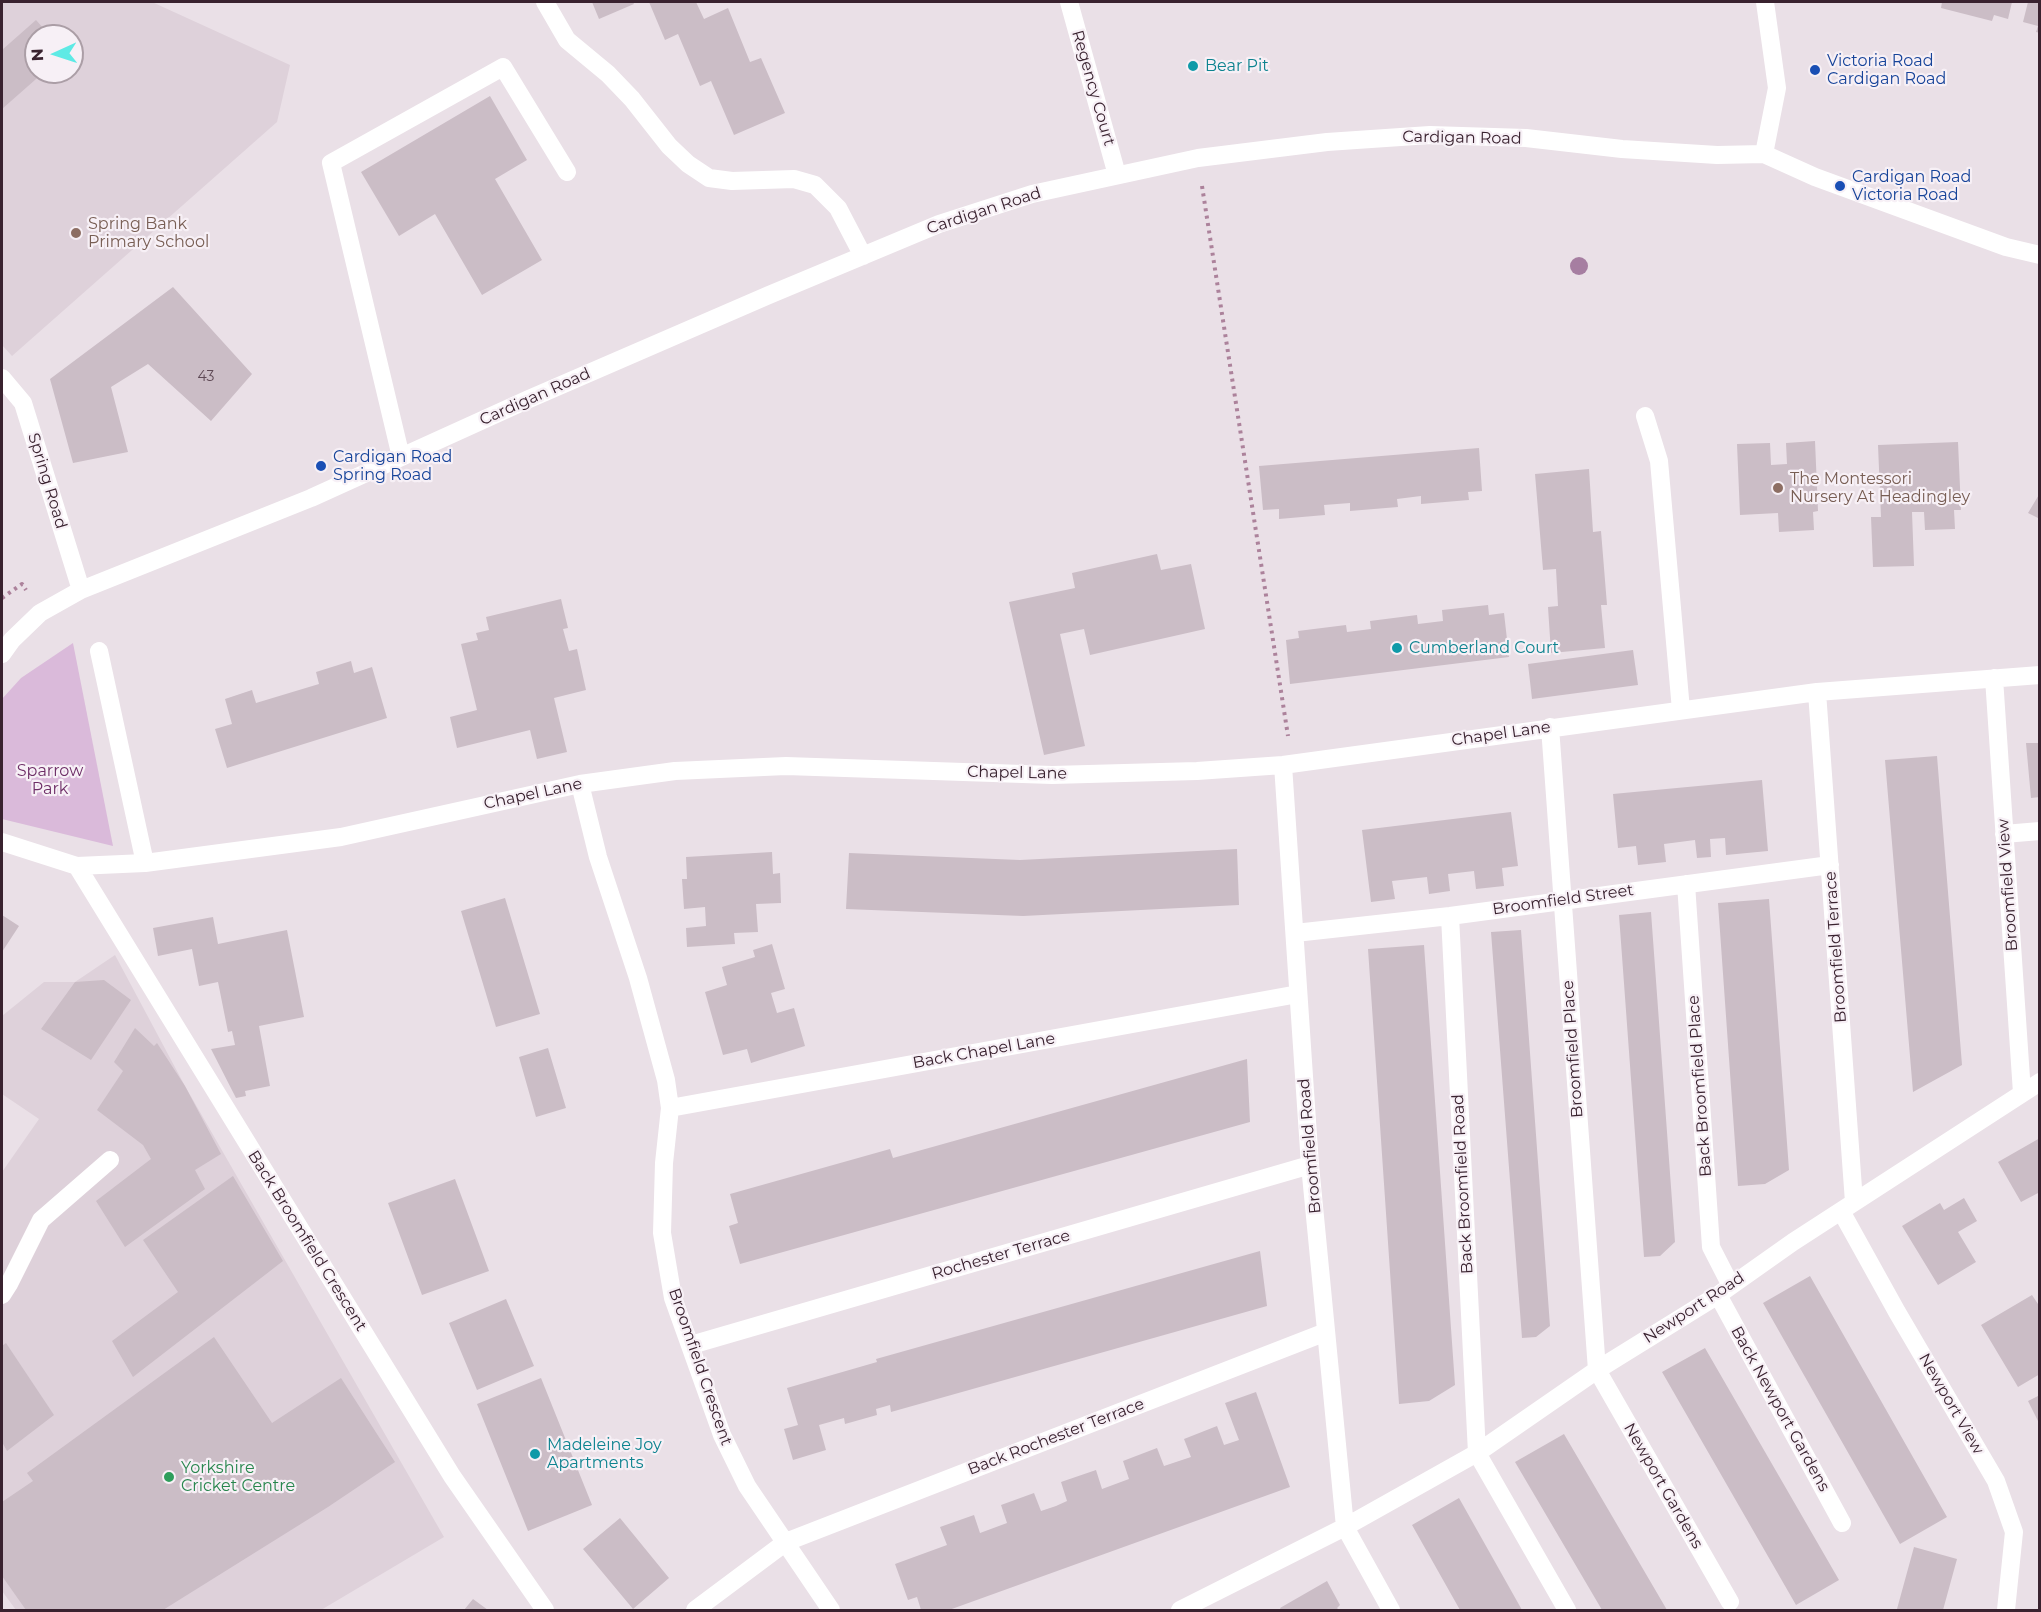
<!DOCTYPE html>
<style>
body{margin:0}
#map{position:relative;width:2041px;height:1612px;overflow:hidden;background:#eae0e7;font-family:Montserrat,sans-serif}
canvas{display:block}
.frame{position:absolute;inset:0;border:3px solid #39222f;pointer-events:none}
.north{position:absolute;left:24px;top:24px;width:60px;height:60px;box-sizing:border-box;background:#f7f0f6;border:2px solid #ab9ea6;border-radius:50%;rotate:267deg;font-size:16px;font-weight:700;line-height:24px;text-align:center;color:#39222f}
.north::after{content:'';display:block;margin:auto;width:21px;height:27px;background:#5eeae5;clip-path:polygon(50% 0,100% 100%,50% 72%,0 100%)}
</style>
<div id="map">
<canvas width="2041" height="1612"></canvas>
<div class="frame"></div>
<div class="north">N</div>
</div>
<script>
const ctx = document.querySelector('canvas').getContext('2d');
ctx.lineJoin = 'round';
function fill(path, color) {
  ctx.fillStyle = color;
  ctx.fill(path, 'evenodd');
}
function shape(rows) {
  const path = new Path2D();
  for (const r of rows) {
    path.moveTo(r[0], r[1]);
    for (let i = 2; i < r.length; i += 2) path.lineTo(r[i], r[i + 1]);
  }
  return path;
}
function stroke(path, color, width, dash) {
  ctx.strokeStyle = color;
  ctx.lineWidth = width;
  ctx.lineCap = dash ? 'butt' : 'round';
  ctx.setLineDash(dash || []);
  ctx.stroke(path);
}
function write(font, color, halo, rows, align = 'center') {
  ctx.font = font + ' Montserrat,sans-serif';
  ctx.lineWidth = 4.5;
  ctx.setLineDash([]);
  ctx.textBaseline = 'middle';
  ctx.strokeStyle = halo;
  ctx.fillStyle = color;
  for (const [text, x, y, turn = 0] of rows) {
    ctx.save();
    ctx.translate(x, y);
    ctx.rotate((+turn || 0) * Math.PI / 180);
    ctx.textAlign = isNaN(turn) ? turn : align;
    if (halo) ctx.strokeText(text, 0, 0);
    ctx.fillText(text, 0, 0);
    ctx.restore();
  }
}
const built = shape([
 [2,2,152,2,290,65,277,122,12,356,2,345],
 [36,36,72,36,72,72,36,72],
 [115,955,185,1086,444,1537,321,1610,16,1610,2,1591,2,1172,39,1119,2,1094,2,1016,44,982,75,982]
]);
const green = shape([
 [73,643,113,846,2,819,2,699,21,678]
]);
const building = shape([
 [592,2,633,2,634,4,599,19],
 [649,2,696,2,704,19,728,8,750,62,761,58,785,113,734,135,711,81,700,86,678,34,665,40],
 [1942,2,2012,2,2008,19,1994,15,1992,21,1941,8],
 [2028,2,2040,2,2040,33,2036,32,2038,26,2023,22],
 [36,20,50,36,36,36,36,72,44,72,2,109,2,50],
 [490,96,527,160,495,179,542,260,482,295,435,214,399,236,361,172],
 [173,287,252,374,211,421,148,364,111,387,128,452,73,463,50,379],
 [1815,441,1818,511,1813,512,1814,530,1779,532,1778,513,1740,515,1737,444,1770,443,1771,465,1787,464,1786,443],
 [1958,442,1961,510,1954,510,1955,529,1925,530,1924,512,1912,512,1914,566,1873,567,1871,517,1881,517,1878,445],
 [1479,448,1482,491,1468,492,1469,500,1421,504,1421,496,1397,499,1398,507,1350,511,1350,503,1324,505,1325,515,1279,519,1279,509,1263,510,1259,466],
 [1589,469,1593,532,1601,531,1607,605,1601,605,1605,648,1551,653,1548,607,1558,606,1556,569,1543,570,1535,474],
 [2040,493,2040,519,2028,513],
 [1157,554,1161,570,1191,564,1205,629,1090,655,1084,629,1060,634,1085,746,1044,755,1009,602,1075,588,1072,573],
 [561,599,568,628,563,629,569,651,577,649,586,690,554,698,567,752,537,759,530,730,457,748,450,717,477,710,461,644,478,640,476,633,489,630,486,617],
 [1488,605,1489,615,1504,613,1509,657,1290,684,1286,640,1299,638,1298,631,1346,625,1347,632,1371,629,1370,621,1417,615,1418,624,1443,621,1442,610],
 [1633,650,1638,685,1532,699,1528,664],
 [351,661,354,673,372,667,387,718,227,768,215,729,232,724,225,699,252,690,256,703,319,684,316,672],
 [2026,743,2040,743,2040,797,2031,798],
 [1937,756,1962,1065,1913,1092,1885,760],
 [1762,780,1768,851,1726,855,1725,838,1710,839,1711,857,1697,858,1695,840,1664,844,1666,862,1638,865,1636,846,1618,848,1613,794],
 [1511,812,1518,866,1502,868,1504,886,1476,889,1474,871,1448,874,1450,891,1429,894,1427,877,1392,881,1395,899,1371,902,1362,830],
 [1237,849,1239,905,1023,916,846,909,849,853,1020,860],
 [772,852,773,874,780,873,781,903,756,904,758,932,734,933,735,944,687,947,686,928,706,926,705,907,684,909,682,879,687,879,686,857],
 [505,898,540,1014,496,1027,461,911],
 [1769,899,1789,1170,1765,1184,1738,1186,1718,903],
 [1651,912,1675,1242,1660,1256,1644,1257,1619,915],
 [2,915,19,926,2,952],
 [213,917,218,944,287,930,304,1017,259,1026,270,1086,245,1091,246,1096,236,1098,211,1049,235,1045,232,1031,228,1032,218,982,199,986,192,949,158,956,153,928],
 [1521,930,1550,1326,1536,1337,1522,1338,1491,932],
 [772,944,785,989,771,993,777,1013,794,1008,805,1046,751,1063,747,1049,723,1055,705,992,727,985,722,967,755,957,753,950],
 [1424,945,1455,1385,1429,1401,1399,1404,1368,949],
 [104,980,131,1000,91,1060,41,1029,75,982],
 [135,1028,154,1046,157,1043,185,1086,221,1154,195,1170,205,1189,125,1247,96,1201,151,1159,143,1145,97,1110,123,1071,114,1062],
 [548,1048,566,1108,536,1117,519,1057],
 [1247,1059,1250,1122,740,1264,729,1226,738,1223,730,1194,890,1149,893,1158],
 [2040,1138,2040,1192,2021,1202,1998,1162],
 [233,1176,283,1261,133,1377,112,1341,178,1292,143,1240],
 [455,1179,489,1271,422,1295,388,1203],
 [1964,1198,1977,1221,1958,1232,1976,1262,1938,1285,1902,1226,1940,1203,1944,1210],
 [1260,1251,1267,1306,891,1412,890,1405,876,1409,877,1415,845,1424,844,1418,819,1425,826,1450,793,1460,784,1429,798,1425,787,1388,877,1362,876,1359],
 [1810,1276,1947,1517,1900,1544,1763,1303],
 [2032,1295,2040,1307,2040,1374,2018,1387,1981,1325],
 [506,1299,534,1366,477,1390,449,1323],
 [214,1337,272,1423,341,1378,395,1462,328,1507,163,1610,26,1610,2,1576,2,1502,33,1481,27,1473],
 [6,1343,54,1415,7,1451,2,1442,2,1346],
 [1705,1348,1839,1580,1796,1605,1662,1372],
 [541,1378,592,1505,528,1531,477,1404],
 [1256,1392,1290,1487,949,1610,921,1610,917,1597,908,1600,895,1564,947,1545,940,1527,974,1515,980,1533,1007,1523,1001,1505,1034,1493,1041,1511,1056,1506,1067,1501,1061,1482,1096,1470,1102,1489,1129,1479,1123,1461,1157,1448,1164,1466,1191,1457,1184,1439,1217,1426,1224,1445,1239,1440,1225,1403],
 [2040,1395,2040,1425,2028,1401],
 [1564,1434,1667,1610,1602,1610,1515,1462],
 [1459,1498,1522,1610,1460,1610,1412,1525],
 [620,1518,669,1578,633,1609,583,1549],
 [1914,1547,1957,1559,1943,1610,1897,1609],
 [1327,1581,1340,1605,1337,1608,1339,1610,1281,1610,1280,1608],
 [473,1599,488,1610,464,1610]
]);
const path = shape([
 [1202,186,1288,736],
 [2,598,22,584,26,590]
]);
const minor = shape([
 [545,2,567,40,608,74,632,99,669,146,688,164,709,178,732,181,794,179,815,185,838,208,863,256],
 [1069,2,1117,175],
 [1764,154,1777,88,1765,2],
 [2,378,23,403,81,590],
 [1645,416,1659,461,1681,710],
 [401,457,331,163,503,67,567,172],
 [99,651,145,863],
 [2,654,12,640,40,613,81,590,311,498,529,399,769,295,939,224,1032,194,1198,158,1327,142,1430,135,1526,138,1622,149,1717,155,1764,154,1815,177,2006,247,2040,255],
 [1994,678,2022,1093],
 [1817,692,1854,1202],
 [1550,727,1597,1370,1730,1602],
 [1283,765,1310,1165,1345,1527,1391,1610],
 [580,784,598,857,638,978,666,1080,670,1108,664,1163,662,1233,673,1298,722,1435,747,1486,831,1610],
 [2004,834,2040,831],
 [2,842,77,866,145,863,341,837,580,784,675,771,786,766,1052,775,1197,771,1283,765,1817,692,2040,675],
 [77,866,452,1476,545,1610],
 [1686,884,1711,1247,1730,1284],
 [1450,916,1477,1453,1567,1610],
 [1295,933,1450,916,1830,865],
 [670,1108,1298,994],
 [1841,1211,1897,1312,1996,1481,2014,1532,2006,1610],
 [2,1295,9,1284,41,1220,110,1160],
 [1718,1295,1842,1523],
 [691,1345,1310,1165],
 [695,1610,786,1542,1326,1332],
 [1180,1610,1345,1527,1477,1453,1597,1370,1718,1295,1793,1242,2040,1082]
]);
const trees = [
 [1579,266]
];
const markers = [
 [1193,66,6,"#0f9aa8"],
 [1815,70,6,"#1a4fb4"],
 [1840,186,6,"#1a4fb4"],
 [76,233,6,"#8d6e63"],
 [321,466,6,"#1a4fb4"],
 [1778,488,6,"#8d6e63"],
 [1397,648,6,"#0f9aa8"],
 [535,1454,6,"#0f9aa8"],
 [169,1477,6,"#2e9e5b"]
];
const numberNames = [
 ["43",206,377]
];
const transitNames = [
 ["Victoria Road",1827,61],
 ["Cardigan Road",1827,79],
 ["Cardigan Road",1852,177],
 ["Victoria Road",1852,195],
 ["Cardigan Road",333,457],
 ["Spring Road",333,475]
];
const cultureNames = [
 ["Bear Pit",1205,66],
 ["Cumberland Court",1409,648],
 ["Madeleine Joy",547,1445],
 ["Apartments",547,1463]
];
const streetNames = [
 ["Regency Court",1093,88,74],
 ["Cardigan Road",1462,138,1],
 ["Cardigan Road",984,211,-18],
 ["Cardigan Road",535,397,-24],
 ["Spring Road",47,481,73],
 ["Chapel Lane",1501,734,-8],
 ["Chapel Lane",1017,773,1],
 ["Chapel Lane",533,794,-12],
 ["Broomfield View",2008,885,-94],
 ["Broomfield Street",1563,900,-8],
 ["Broomfield Terrace",1836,947,-94],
 ["Broomfield Place",1573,1049,-94],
 ["Back Chapel Lane",984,1051,-10],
 ["Back Broomfield Place",1700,1086,-94],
 ["Broomfield Road",1310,1146,-95],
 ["Back Broomfield Road",1463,1184,-93],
 ["Back Broomfield Crescent",307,1241,58],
 ["Rochester Terrace",1001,1255,-16],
 ["Newport Road",1694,1308,-33],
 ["Broomfield Crescent",700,1367,71],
 ["Newport View",1951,1404,60],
 ["Back Newport Gardens",1780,1409,61],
 ["Back Rochester Terrace",1056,1437,-21],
 ["Newport Gardens",1663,1486,60]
];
const educationNames = [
 ["Spring Bank",88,224],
 ["Primary School",88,242],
 ["The Montessori",1790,479],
 ["Nursery At Headingley",1790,497]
];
const parkNames = [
 ["Sparrow",50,771],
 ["Park",50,789]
];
const leisureNames = [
 ["Yorkshire",181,1468],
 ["Cricket Centre",181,1486]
];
fill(built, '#ded1da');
fill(green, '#dabada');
fill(building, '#cbbdc6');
stroke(path, '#ac829b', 4, [3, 4.5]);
stroke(minor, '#fff', 18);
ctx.fillStyle = '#a67ea1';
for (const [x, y] of trees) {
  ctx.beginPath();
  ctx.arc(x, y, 9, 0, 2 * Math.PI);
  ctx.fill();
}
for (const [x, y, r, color] of markers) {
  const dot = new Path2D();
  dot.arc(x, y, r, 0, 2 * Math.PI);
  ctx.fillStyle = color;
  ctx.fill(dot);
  stroke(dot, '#f7f0f6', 2);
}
write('14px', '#5e4955', null, numberNames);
write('16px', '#164399', '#f7f0f6', transitNames, 'left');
write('16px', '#0d838f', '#f7f0f6', cultureNames, 'left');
write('16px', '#39222f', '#f7f0f6', streetNames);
write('16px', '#785e54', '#f7f0f6', educationNames, 'left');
write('16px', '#6e2e67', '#f7f0f6', parkNames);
write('16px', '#27864d', '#f7f0f6', leisureNames, 'left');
</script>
